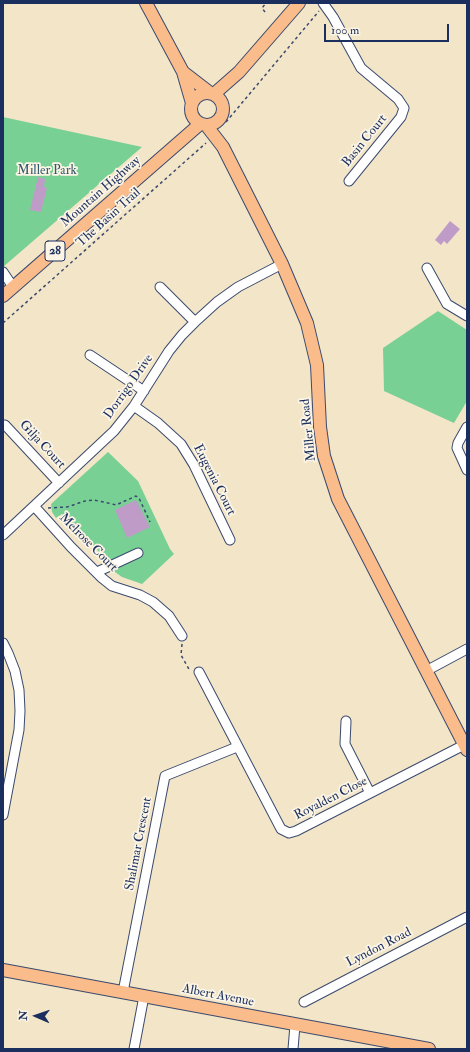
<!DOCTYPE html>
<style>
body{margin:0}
#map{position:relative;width:470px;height:1052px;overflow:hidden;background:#f2e5c8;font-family:"IM FELL Double Pica",serif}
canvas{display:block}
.frame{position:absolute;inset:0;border:4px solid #1b2f5e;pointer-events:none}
.north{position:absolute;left:16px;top:996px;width:40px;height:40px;-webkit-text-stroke:3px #fcf5e5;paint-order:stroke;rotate:272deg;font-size:11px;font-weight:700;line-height:16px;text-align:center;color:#1b2f5e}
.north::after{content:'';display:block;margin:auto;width:14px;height:18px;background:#1b2f5e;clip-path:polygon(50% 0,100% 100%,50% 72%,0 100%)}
.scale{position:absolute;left:324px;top:24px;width:125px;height:18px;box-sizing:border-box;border:2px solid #1b2f5e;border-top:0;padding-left:5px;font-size:12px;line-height:14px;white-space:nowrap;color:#1b2f5e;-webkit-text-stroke:3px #fcf5e5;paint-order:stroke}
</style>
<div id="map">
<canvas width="470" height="1052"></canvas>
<div class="frame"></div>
<div class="north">N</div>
<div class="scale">100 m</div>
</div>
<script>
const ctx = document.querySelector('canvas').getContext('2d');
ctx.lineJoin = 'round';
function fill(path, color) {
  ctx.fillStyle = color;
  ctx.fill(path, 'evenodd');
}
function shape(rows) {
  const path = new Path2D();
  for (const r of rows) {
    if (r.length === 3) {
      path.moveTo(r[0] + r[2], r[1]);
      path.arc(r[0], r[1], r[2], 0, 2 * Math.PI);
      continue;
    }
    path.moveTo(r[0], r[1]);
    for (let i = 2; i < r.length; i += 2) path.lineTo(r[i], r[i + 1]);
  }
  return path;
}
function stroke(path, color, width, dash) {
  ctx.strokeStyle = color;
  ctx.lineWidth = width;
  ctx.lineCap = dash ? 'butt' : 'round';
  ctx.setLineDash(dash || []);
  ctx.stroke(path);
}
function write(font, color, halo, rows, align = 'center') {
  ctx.font = font + ' "IM FELL Double Pica",serif';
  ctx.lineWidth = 3.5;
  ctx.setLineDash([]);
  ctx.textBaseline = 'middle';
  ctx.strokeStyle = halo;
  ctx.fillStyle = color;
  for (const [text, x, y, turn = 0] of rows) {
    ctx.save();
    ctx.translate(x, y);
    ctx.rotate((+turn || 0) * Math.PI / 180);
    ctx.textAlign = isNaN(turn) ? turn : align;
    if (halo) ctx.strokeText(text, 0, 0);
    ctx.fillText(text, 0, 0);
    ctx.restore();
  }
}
const green = shape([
 [3,117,142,147,3,267],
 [438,311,467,330,467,401,454,423,384,391,383,348],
 [108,452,138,481,170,549,174,554,142,584,122,577,101,562,104,557,62,514,56,518,52,512,51,504]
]);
const building = shape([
 [38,177,45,179,44,187,47,188,41,212,30,210],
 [450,221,460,229,447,244,444,241,441,245,435,240],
 [136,500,150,527,127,538,115,510]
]);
const path = shape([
 [265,12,262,8,266,3],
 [226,122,319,11],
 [3,323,206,143],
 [48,508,67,507,85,501,93,500,104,502,116,505,136,496,139,498,150,522],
 [182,644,181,655,190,671]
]);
const minor = shape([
 [323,3,333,17,361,68,398,99,404,108,401,117,349,181],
 [427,268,447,304,467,316],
 [3,272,13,287],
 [160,287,195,322],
 [90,355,144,391],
 [134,406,158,423,181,444,194,465,230,540],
 [5,425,59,483],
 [467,427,458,443,457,448,467,470],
 [34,506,71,547,102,578,112,586,140,595,153,602,169,616,182,636],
 [3,535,114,431,134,406,169,351,182,335,195,322,217,302,238,287,282,264],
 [97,572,138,553],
 [3,643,8,653,15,671,19,690,20,711,19,730,3,815],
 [426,671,467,649],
 [199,672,281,829,289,833,296,831,464,745],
 [346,721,345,744,370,793],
 [123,992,165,776,237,747],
 [304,1002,467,917],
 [134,1049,144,996],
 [293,1049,295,1025]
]);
const major = shape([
 [146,3,183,72,192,103],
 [183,72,209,92],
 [207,109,16],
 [214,94,239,72,299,3],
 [206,125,223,147,282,264,307,323,317,365,320,427,324,456,338,499,467,750],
 [3,296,200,124],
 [3,970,429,1049]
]);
const shields = [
 [55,251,20]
];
const shieldNames = [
 ["28",55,251]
];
const streetNames = [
 ["Basin Court",365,141,-51],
 ["Mountain Highway",101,192,-41],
 ["The Basin Trail",109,218,-42],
 ["Dorrigo Drive",129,387,-55],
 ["Miller Road",309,430,-96],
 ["Gilja Court",42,445,47],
 ["Eugenia Court",214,480,63],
 ["Melrose Court",88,543,45],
 ["Royalden Close",331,799,-27],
 ["Shalimar Crescent",139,844,-79],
 ["Lyndon Road",379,948,-27],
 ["Albert Avenue",218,996,11]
];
const parkNames = [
 ["Miller Park",47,171]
];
fill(green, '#79d094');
fill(building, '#bf9cc8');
stroke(minor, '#3b4a6e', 11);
stroke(major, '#3b4a6e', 14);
stroke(path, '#3b4a6e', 1.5, [3, 3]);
stroke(minor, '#fff', 9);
stroke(major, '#fabc8b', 12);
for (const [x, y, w] of shields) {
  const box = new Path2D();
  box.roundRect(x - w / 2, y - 10, w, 20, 3);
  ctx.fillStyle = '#fcf5e5';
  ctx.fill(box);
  stroke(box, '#1b2f5e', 1);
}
write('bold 12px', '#1b2f5e', null, shieldNames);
write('13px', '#1b2f5e', '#fcf5e5', streetNames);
write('13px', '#32576c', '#fcf5e5', parkNames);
</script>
